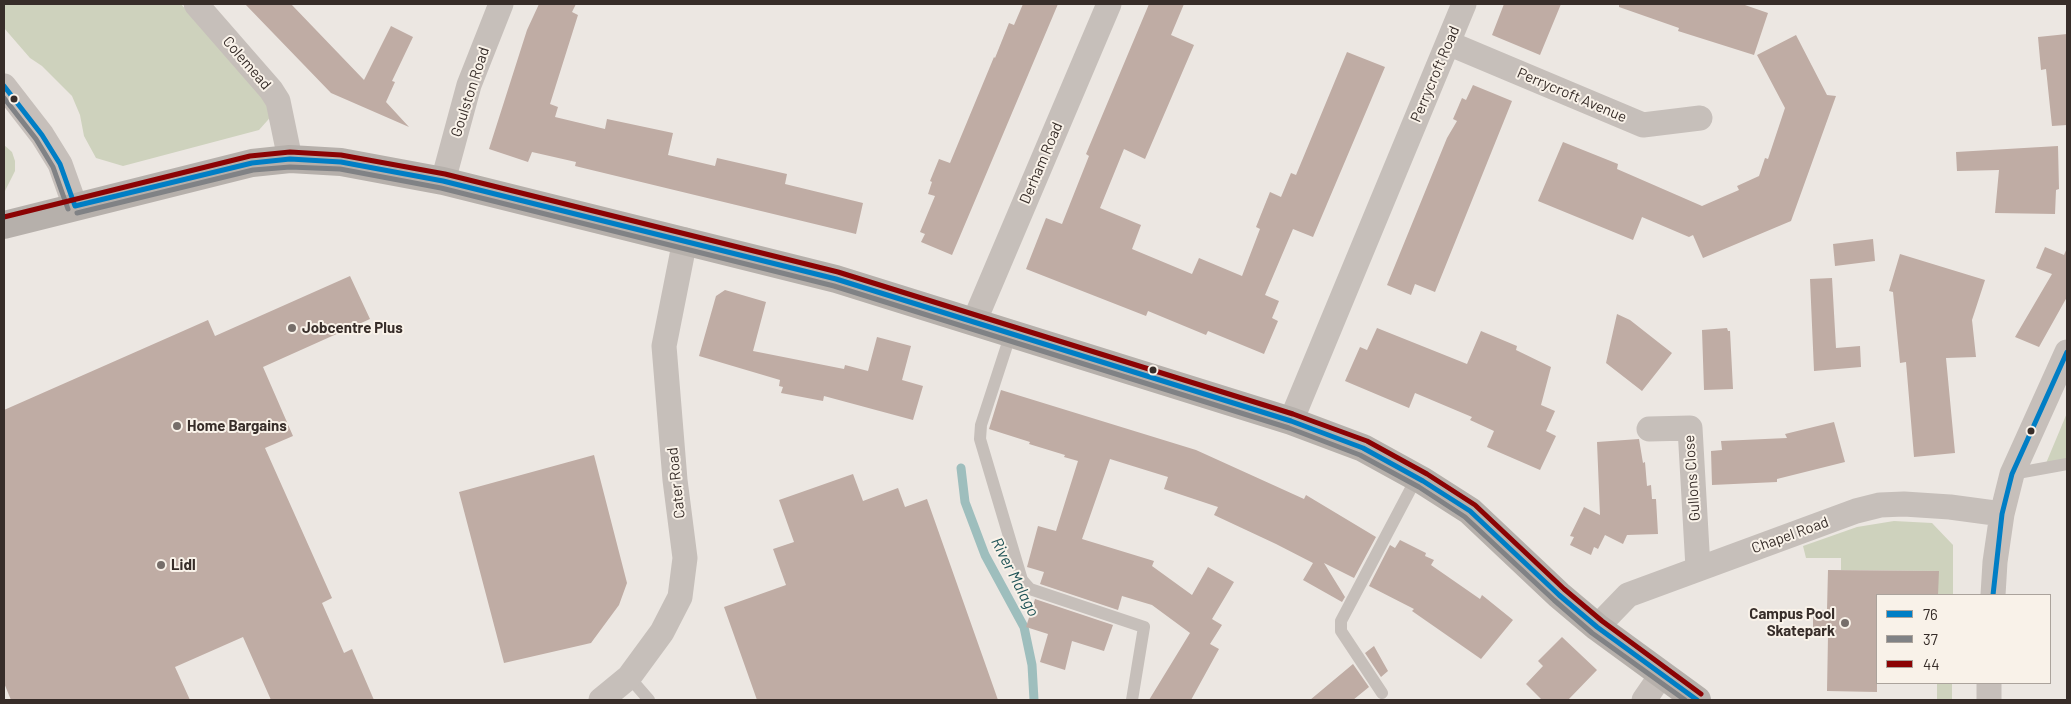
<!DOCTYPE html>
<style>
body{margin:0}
#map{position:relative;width:2071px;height:704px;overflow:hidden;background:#ece7e2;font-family:Barlow,sans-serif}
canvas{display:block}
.frame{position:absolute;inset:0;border:5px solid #372d29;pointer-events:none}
.legend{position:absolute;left:1876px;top:594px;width:175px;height:90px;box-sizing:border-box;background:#f9f2e9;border:1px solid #aba39c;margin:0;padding:6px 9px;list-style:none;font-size:15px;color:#372d29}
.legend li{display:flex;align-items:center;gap:10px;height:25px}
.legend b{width:25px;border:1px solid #aba39c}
</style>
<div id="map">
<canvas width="2071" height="704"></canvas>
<div class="frame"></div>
<ul class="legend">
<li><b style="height:6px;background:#007ec5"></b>76</li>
<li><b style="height:6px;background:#808285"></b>37</li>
<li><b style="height:6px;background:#8b0304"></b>44</li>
</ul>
</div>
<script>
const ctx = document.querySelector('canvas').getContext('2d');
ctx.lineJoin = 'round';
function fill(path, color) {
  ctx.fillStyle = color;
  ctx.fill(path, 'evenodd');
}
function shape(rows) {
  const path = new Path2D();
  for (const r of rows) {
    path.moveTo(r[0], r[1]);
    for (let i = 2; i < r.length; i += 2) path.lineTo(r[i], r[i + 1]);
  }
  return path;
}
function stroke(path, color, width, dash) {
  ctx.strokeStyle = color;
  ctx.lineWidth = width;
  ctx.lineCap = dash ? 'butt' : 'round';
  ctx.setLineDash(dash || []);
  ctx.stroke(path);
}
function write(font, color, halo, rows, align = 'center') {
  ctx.font = font + ' Barlow,sans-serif';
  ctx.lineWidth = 4;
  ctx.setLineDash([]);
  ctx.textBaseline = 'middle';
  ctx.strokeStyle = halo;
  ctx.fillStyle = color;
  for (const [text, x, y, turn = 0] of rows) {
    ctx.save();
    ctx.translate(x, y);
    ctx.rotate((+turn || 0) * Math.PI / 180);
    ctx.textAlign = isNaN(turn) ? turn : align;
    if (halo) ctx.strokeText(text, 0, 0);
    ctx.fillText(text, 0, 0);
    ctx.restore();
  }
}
const green = shape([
 [4,4,181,4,275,112,259,130,123,166,96,158,84,136,80,115,72,96,42,66,30,58,4,28],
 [4,145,12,152,15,161,15,171,4,193],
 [2067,413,2067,461,2044,468],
 [1894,521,1932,523,1953,545,1953,595,1938,595,1938,571,1841,570,1841,558,1806,558,1803,546,1857,527],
 [1937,683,1952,683,1952,700,1937,700]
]);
const stream = shape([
 [961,468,965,502,985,555,1024,627,1032,665,1034,700]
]);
const building = shape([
 [245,4,291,4,364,80,391,26,413,37,392,81,395,82,386,102,409,127,331,93],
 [539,4,576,4,572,12,578,15,550,104,558,107,555,117,605,129,607,119,673,133,668,155,715,166,717,158,787,174,785,184,863,203,856,234,575,166,576,162,532,152,528,162,489,149,527,30],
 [1023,4,1058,4,952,255,921,242,925,234,920,232,935,196,928,194,932,182,930,181,939,159,950,163,994,57,995,58,1009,23,1014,25],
 [1149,4,1184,4,1171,35,1194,45,1145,159,1124,149,1100,208,1141,225,1132,249,1192,274,1199,258,1242,276,1260,229,1256,227,1270,192,1281,197,1291,173,1296,175,1347,52,1385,67,1313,237,1293,229,1265,295,1279,301,1272,318,1278,321,1264,354,1208,331,1206,335,1148,311,1146,316,1026,269,1046,218,1062,224,1089,156,1086,154],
 [1504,4,1561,4,1540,55,1492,35],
 [1619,4,1742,4,1768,13,1754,55,1678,31,1679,28,1619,7],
 [2067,34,2067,125,2052,126,2046,69,2041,70,2038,37],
 [1796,35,1827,95,1836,96,1791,221,1703,258,1693,235,1689,237,1642,217,1633,240,1538,201,1563,142,1618,164,1617,169,1702,206,1739,190,1737,186,1759,176,1765,158,1768,159,1785,108,1757,55],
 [1473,85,1512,101,1435,292,1415,284,1411,295,1387,285,1447,138,1457,121,1453,119,1462,98,1466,100],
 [2058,146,2059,189,2056,190,2055,214,1995,213,1999,170,1957,171,1956,152],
 [1873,239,1875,261,1835,266,1833,244],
 [2045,247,2064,255,2067,248,2067,297,2039,347,2015,337,2052,274,2036,268],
 [1900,254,1985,280,1972,320,1976,357,1946,358,1955,453,1914,457,1906,362,1900,363,1893,292,1889,291],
 [350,276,370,319,263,367,293,436,265,448,332,598,322,603,344,653,352,649,374,700,271,700,243,637,175,667,190,700,11,700,4,683,4,410,208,320,215,336],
 [1832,278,1836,348,1860,346,1861,367,1814,371,1810,279],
 [725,290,766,302,753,351,844,369,845,365,868,371,877,337,911,346,902,380,923,386,913,420,824,396,823,401,781,393,783,387,779,386,780,380,699,356,716,296],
 [1617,314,1630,320,1672,353,1642,391,1606,363],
 [1377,328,1467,364,1481,331,1517,346,1516,350,1551,367,1541,405,1555,411,1546,431,1556,436,1540,470,1487,447,1494,431,1470,420,1472,417,1415,393,1409,408,1345,381,1360,347,1367,350],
 [1727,328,1728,331,1730,331,1733,389,1704,390,1702,330],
 [1001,390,1196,450,1304,499,1306,495,1376,537,1354,578,1324,563,1345,597,1342,602,1303,580,1313,563,1276,544,1214,515,1218,507,1164,489,1168,477,1110,459,1082,539,1154,561,1152,566,1192,595,1208,567,1234,582,1212,619,1222,625,1210,644,1219,649,1191,700,1149,700,1190,633,1152,605,1122,596,1118,610,1040,584,1044,572,1027,567,1038,526,1056,531,1078,461,1064,457,1065,455,1029,444,1030,442,989,429],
 [1834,422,1845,462,1777,479,1777,482,1712,485,1711,451,1722,450,1721,441,1787,438,1785,434],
 [1639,439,1643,463,1645,462,1647,486,1651,485,1652,499,1656,499,1658,534,1627,535,1623,544,1605,535,1598,549,1594,547,1591,555,1570,545,1574,537,1570,536,1584,507,1600,515,1597,442],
 [594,455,627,583,619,605,591,643,504,663,459,492],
 [853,474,863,501,898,488,905,507,927,499,998,700,757,700,724,607,786,585,773,549,794,542,779,500],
 [1400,540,1426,553,1425,556,1434,560,1431,565,1480,599,1482,595,1513,620,1481,659,1412,611,1414,609,1369,586,1390,545,1395,548],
 [1828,570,1939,571,1938,595,1877,595,1877,692,1827,691,1828,636,1813,636,1813,610,1827,610],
 [1035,599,1113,625,1104,651,1072,641,1065,670,1040,662,1048,634,1026,627],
 [1562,637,1597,670,1568,700,1542,700,1526,684,1543,666,1538,661],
 [1374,646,1388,671,1381,677,1365,653],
 [1353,664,1369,687,1353,700,1310,700]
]);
const lane = shape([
 [1011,333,981,425,980,439,1022,580,1030,589,1144,627,1132,700],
 [2012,474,2067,464],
 [629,677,649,700],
 [1382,693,1341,631,1341,621,1417,477]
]);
const street = shape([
 [196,4,271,90,278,101,290,159],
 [1448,43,1643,125,1700,118],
 [4,86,42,135,60,164,75,206],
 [443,181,469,85,501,4],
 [974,322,1109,4],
 [1291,421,1464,4],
 [1649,429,1690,428,1698,568],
 [1993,595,1995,562,2002,514,2012,474,2067,352],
 [1597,627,1628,595,1856,511,1880,505,1904,504,1950,507,2002,514],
 [601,700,629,677,662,632,680,597,685,558,675,480,664,346,685,240],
 [1644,700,1662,674],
 [1989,700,1989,683]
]);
const secondary = shape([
 [4,225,252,163,290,159,341,162,443,181,836,279,1291,421,1363,448,1423,481,1470,511,1559,595,1597,627,1697,700]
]);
const bus1 = shape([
 [4,86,42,135,60,164,75,206],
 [75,206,252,163,290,159,341,162,443,181,836,279,1291,421,1363,448,1423,481,1470,511,1559,595,1597,627,1697,700]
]);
const bus2 = shape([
 [4,98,36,139,53,167,68,209],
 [77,213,253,170,290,167,340,169,441,188,834,286,1289,428,1360,455,1419,487,1465,517,1554,600,1592,633,1685,700]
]);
const bus3 = shape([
 [4,217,250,156,290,152,341,155,445,174,838,272,1293,414,1367,441,1427,474,1475,505,1564,589,1602,621,1701,694]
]);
const bus4 = shape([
 [1993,595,2002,514,2012,474,2067,352]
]);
const markers = [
 [14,99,4.5,"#372d29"],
 [292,328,5,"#766e6a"],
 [1153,370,4.5,"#372d29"],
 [177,426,5,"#766e6a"],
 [2031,431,4.5,"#372d29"],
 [161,565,5,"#766e6a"],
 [1845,623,5,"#766e6a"]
];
const streetNames = [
 ["Colemead",247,63,49],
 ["Perrycroft Road",1435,74,-67],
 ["Goulston Road",470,92,-72],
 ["Perrycroft Avenue",1572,95,23],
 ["Derham Road",1041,163,-67],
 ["Gullons Close",1692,478,-94],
 ["Cater Road",676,483,-96],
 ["Chapel Road",1790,535,-20]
];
const poiNames = [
 ["Jobcentre Plus",302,328],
 ["Home Bargains",187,426],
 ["Lidl",171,565],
 ["Campus Pool",1835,614,"right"],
 ["Skatepark",1835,631,"right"]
];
const waterNames = [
 ["River Malago",1015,577,63]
];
fill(green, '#ced2bd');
stroke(stream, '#9ebebd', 9);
fill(building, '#bfaca4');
stroke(lane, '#c6bfba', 12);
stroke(street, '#c6bfba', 25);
stroke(secondary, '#b6b0ab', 28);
stroke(bus1, '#007ec5', 5);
stroke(bus2, '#808285', 5);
stroke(bus3, '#8b0304', 5);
stroke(bus4, '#007ec5', 5);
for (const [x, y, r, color] of markers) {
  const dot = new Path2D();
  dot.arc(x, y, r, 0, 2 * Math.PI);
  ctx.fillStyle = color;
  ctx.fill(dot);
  stroke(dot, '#f9f2e9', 2);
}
write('15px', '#372d29', '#f9f2e9', streetNames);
write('bold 15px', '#372d29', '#f9f2e9', poiNames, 'left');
write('italic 16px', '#205457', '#f9f2e9', waterNames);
</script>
